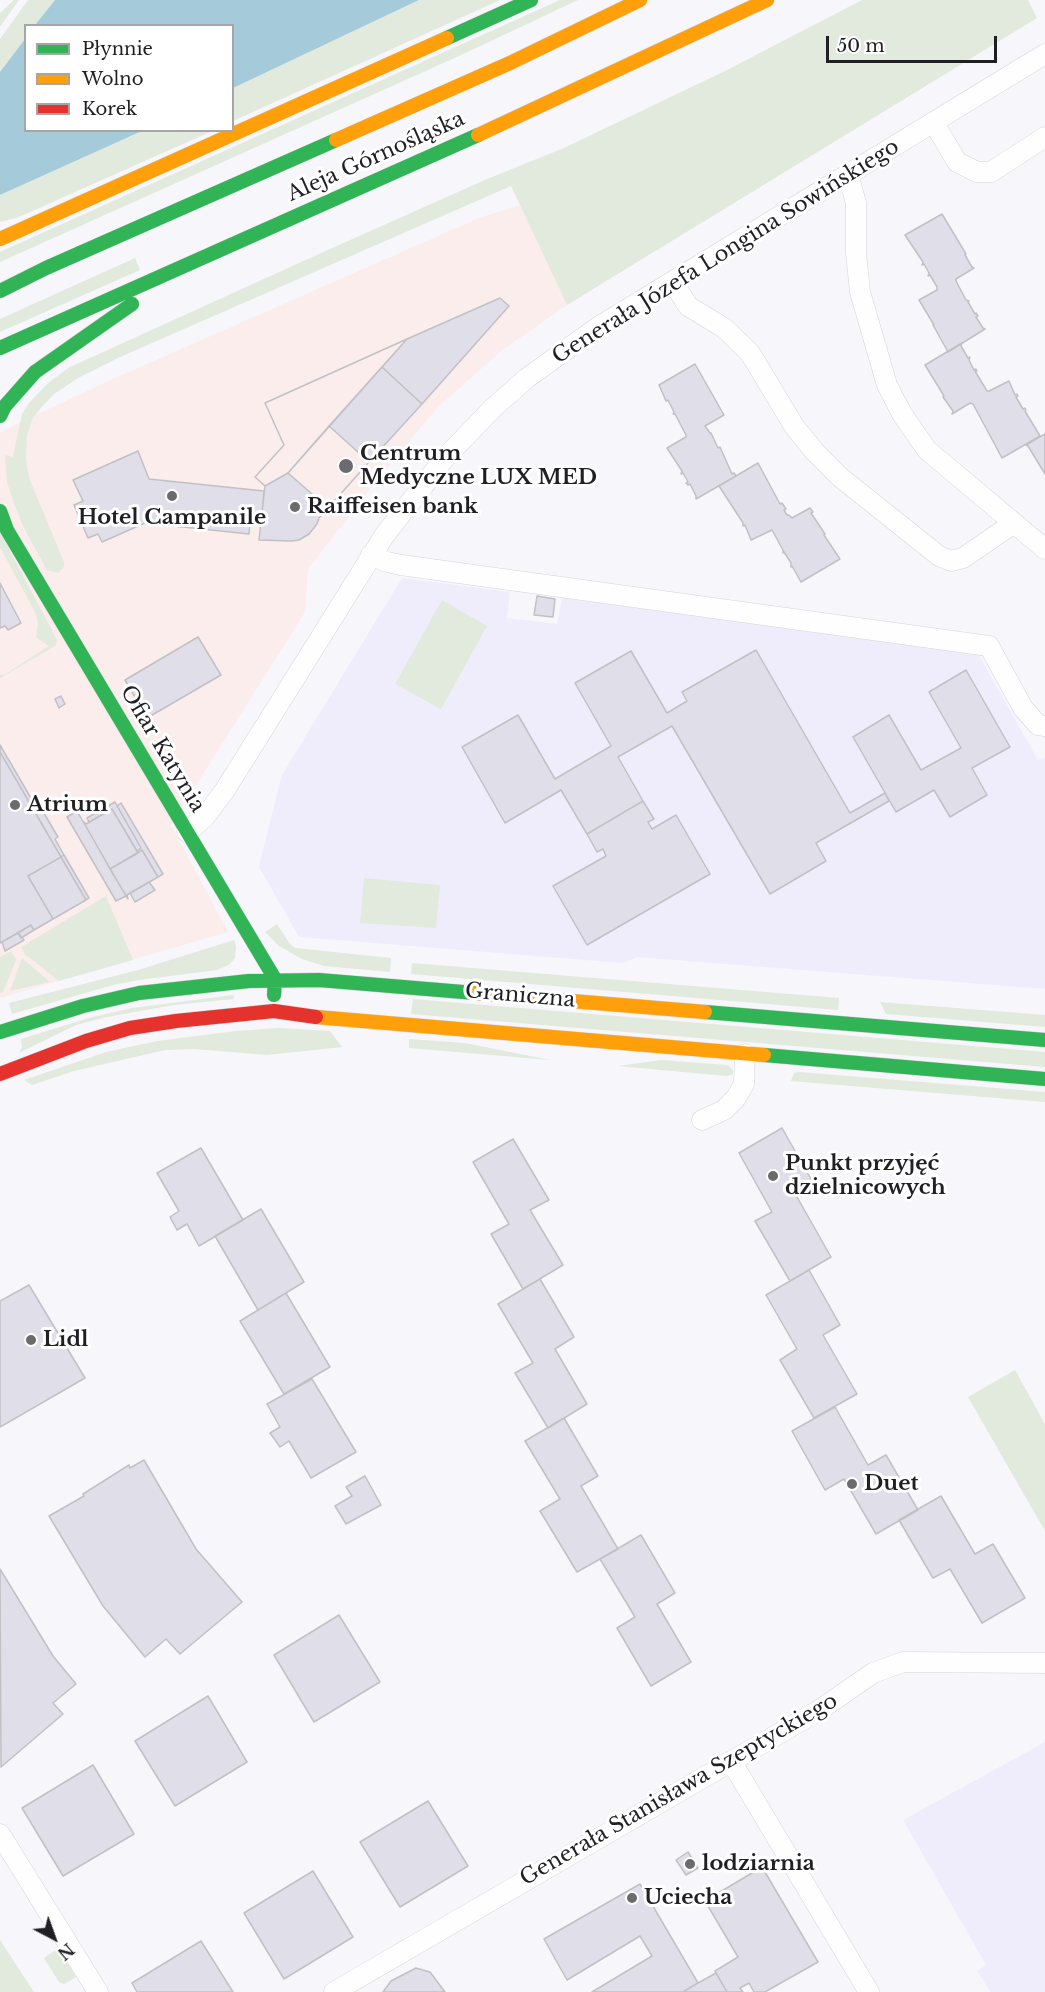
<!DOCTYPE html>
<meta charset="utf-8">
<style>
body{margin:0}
#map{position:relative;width:1045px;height:1992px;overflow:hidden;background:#f7f6fb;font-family:"Libre Baskerville",serif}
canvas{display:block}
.legend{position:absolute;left:24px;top:24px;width:210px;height:108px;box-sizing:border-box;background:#fff;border:2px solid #a6a5a7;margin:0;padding:8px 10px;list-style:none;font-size:18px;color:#201f24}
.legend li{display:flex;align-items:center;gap:12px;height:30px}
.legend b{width:30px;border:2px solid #a6a5a7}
.north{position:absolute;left:24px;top:1908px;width:60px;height:60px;-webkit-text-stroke:4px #fff;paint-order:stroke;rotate:139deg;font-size:16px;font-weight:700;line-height:24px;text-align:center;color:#201f24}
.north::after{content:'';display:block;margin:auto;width:21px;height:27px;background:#201f24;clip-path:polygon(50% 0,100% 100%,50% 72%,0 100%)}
.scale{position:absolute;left:826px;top:36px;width:171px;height:27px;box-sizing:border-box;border:3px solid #201f24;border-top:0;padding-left:8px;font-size:18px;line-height:21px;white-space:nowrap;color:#201f24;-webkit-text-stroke:4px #fff;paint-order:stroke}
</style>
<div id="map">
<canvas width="1045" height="1992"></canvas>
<ul class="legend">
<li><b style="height:8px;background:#30b455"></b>Płynnie</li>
<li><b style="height:8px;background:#ff9f0a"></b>Wolno</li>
<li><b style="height:8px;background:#e5322d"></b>Korek</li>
</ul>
<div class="north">N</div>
<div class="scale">50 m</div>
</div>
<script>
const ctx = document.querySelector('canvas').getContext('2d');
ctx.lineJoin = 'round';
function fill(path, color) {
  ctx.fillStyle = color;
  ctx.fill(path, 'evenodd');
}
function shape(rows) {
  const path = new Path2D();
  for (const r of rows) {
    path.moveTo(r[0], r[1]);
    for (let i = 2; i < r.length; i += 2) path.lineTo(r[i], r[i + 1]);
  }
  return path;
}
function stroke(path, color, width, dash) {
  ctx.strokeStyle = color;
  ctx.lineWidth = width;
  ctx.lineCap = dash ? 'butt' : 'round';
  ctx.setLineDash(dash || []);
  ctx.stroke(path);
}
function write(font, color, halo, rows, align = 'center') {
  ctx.font = font + ' "Libre Baskerville",serif';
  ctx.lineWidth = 6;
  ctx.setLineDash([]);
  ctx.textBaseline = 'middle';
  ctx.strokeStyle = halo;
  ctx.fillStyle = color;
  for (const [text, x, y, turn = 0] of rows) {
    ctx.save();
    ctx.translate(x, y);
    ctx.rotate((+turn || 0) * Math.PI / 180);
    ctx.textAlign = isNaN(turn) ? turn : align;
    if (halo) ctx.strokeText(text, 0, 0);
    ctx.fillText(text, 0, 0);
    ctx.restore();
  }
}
const commercial = shape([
 [520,205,567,305,501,351,437,408,374,484,308,569,305,612,171,825,228,932,0,998,0,432,106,382,479,218]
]);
const built = shape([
 [402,578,510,592,507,618,557,624,562,598,977,652,1038,760,1045,757,1045,989,637,957,623,963,299,937,259,867,282,775],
 [1045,1742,1045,1992,991,1992,977,1971,986,1965,903,1820]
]);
const green = shape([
 [14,0,19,0,0,27,0,13],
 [28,0,55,0,35,25,26,26,25,39,0,72,0,39],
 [419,0,500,0,233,121,232,88],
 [560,0,578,0,459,56,0,262,0,252],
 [862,0,1028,0,1037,18,567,305,511,186,120,357,78,378,54,394,39,410,33,418,27,435,26,459,29,478,64,562,64,567,58,573,47,570,24,528,12,498,7,482,5,455,13,457,22,414,29,403,47,384,68,368,310,258,487,179,564,148,725,71],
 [142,131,212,131,19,217,0,222,0,195],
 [135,258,140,270,0,332,0,319],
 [0,532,57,640,55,646,0,678,0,675,4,675,49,646,36,637,38,624,36,614,0,547],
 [442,600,487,626,441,709,395,684],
 [364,878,440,885,436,928,360,923],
 [106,896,133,960,59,981,25,954,21,947],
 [277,924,290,944,295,948,391,958,390,972,324,966,302,959,279,946,265,932],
 [234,940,236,946,235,958,229,965,217,970,139,980,113,985,12,1014,9,1003,138,970],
 [11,951,16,960,3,992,0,993,0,957],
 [22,958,50,982,10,991],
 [412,963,839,998,838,1010,411,974],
 [234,995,234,999,174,1005,107,1017,76,1025,19,1053,22,1047,21,1039,89,1018,132,1008],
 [413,999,1045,1052,1045,1067,411,1014],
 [880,1002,1045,1015,1045,1027,886,1014],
 [278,1028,330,1031,342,1047,267,1055,194,1049,165,1050,74,1071,32,1085,24,1080,106,1052,157,1041,236,1031],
 [409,1039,465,1043,550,1060,409,1048],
 [661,1060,728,1065,733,1071,733,1074,727,1076,618,1066],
 [799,1072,1045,1092,1045,1102,791,1081,794,1073],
 [1015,1370,1045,1424,1045,1531,968,1397],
 [0,1940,34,1992,0,1992],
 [58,1948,76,1977,64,1984,59,1982,44,1958]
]);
const water = shape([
 [55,0,419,0,233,88,232,26,35,25],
 [25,39,26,130,142,131,0,195,0,72]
]);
const building = shape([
 [942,214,966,254,965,255,972,267,974,268,956,279,956,281,966,300,969,301,968,302,975,314,976,313,978,316,976,317,983,328,985,329,948,352,933,325,934,325,919,300,937,290,937,287,930,275,928,276,929,273,924,264,922,265,923,262,905,235,942,214],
 [500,298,509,306,422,404,382,367,407,339,500,298],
 [407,339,329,426,369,462,319,518,317,524,309,534,299,540,291,541,259,540,265,486,255,477,284,445,265,403,407,339],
 [407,339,288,473,265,486,255,477,284,445,265,403,407,339],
 [962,343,961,346,968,358,970,357,969,360,974,370,976,369,977,371,975,371,987,391,989,391,1009,381,1015,395,1017,394,1018,396,1016,397,1023,409,1025,408,1026,410,1025,411,1040,436,1002,458,973,404,970,403,952,414,953,411,943,397,944,396,925,365,962,343],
 [695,364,724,415,705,426,710,433,711,433,718,448,720,447,732,474,734,473,736,476,696,499,696,496,690,484,688,485,686,483,688,482,683,473,681,474,682,471,667,448,686,437,686,435,675,414,673,414,674,412,668,400,666,401,659,385,695,364],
 [382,367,422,404,369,462,329,426,382,367],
 [329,426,369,462,328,508,288,473,329,426],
 [1045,434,1045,474,1028,446,1026,445,1045,434],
 [138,451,149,479,264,491,262,515,251,514,249,534,145,523,102,542,98,534,88,538,74,505,83,501,73,480,138,451],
 [758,463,780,504,782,503,786,509,784,510,787,515,789,515,792,518,810,508,813,512,811,513,825,534,824,535,840,559,801,582,792,566,791,567,791,563,784,552,783,553,783,550,772,530,751,540,745,525,743,526,743,523,719,486,758,463],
 [0,583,21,623,8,630,5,626,0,628,0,583],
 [537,596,555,599,553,617,534,615,537,596],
 [198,637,221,675,147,718,125,680,198,637],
 [756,650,850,813,885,793,889,801,816,843,826,861,770,894,672,726,618,757,643,801,587,834,561,790,505,823,462,747,518,715,555,779,611,746,575,683,631,651,667,713,687,701,682,692,756,650],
 [966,670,1010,747,972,768,987,795,950,817,934,790,896,812,853,737,889,715,921,770,961,748,929,692,966,670],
 [61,696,65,704,59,708,55,699,61,696],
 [0,745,35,805,38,803,58,837,55,839,64,855,61,857,0,752,0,745],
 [0,752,61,857,28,876,53,919,34,930,31,925,0,943,0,752],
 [643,801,654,819,648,822,652,829,676,815,710,874,587,945,553,886,606,856,603,849,597,852,587,834,643,801],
 [115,802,141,848,137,851,112,809,89,822,87,818,115,802],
 [121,803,163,874,158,877,142,850,138,853,137,851,141,848,117,806,121,803],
 [112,809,138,853,110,869,83,821,86,824,112,809],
 [77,811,126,896,116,901,67,817,77,811],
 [142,850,158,877,127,895,128,899,110,869,142,850],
 [64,855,89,898,86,900,61,857,64,855],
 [61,857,86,900,53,919,28,876,61,857],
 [149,882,155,890,135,902,130,893,149,882],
 [31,925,34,930,21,938,18,933,31,925],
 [18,933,24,940,5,951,2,942,18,933],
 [782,1128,815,1186,797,1197,831,1257,790,1281,755,1221,772,1212,739,1153,782,1128],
 [513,1139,549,1200,530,1210,563,1265,523,1289,491,1234,509,1224,473,1162,513,1139],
 [201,1148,243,1220,199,1246,187,1224,177,1230,170,1217,179,1211,157,1173,201,1148],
 [261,1209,304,1282,258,1310,215,1236,261,1209],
 [809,1270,840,1325,823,1335,857,1394,814,1418,780,1360,797,1349,766,1295,809,1270],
 [540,1279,574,1337,555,1349,587,1404,548,1428,515,1373,533,1363,498,1304,540,1279],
 [29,1285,85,1378,0,1427,0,1301,29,1285],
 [286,1293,330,1367,284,1394,240,1321,286,1293],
 [312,1379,356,1452,311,1478,289,1441,280,1447,270,1433,280,1427,267,1404,312,1379],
 [835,1407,868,1465,886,1455,918,1510,876,1534,844,1479,825,1490,792,1431,835,1407],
 [564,1418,598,1476,581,1486,618,1549,577,1572,540,1511,560,1499,525,1441,564,1418],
 [144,1460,196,1549,242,1602,180,1654,166,1639,145,1657,103,1606,49,1516,84,1496,83,1494,129,1465,130,1468,144,1460],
 [365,1476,381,1505,346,1524,335,1506,352,1496,346,1487,365,1476],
 [941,1496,975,1554,993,1544,1025,1598,982,1623,950,1569,933,1578,899,1520,941,1496],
 [641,1535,675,1593,657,1604,691,1662,651,1686,617,1628,635,1617,600,1559,641,1535],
 [0,1569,53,1656,76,1684,53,1703,63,1714,1,1767,0,1569],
 [339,1615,380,1682,314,1722,274,1655,339,1615],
 [208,1696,247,1762,175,1806,135,1741,208,1696],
 [93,1765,134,1834,63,1876,22,1808,93,1765],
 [428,1801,468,1866,400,1907,360,1842,428,1801],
 [688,1852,698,1868,686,1875,676,1860,688,1852],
 [762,1867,818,1962,765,1992,754,1992,749,1983,740,1988,743,1992,727,1992,715,1971,738,1957,705,1901,762,1867],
 [313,1871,353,1937,284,1979,244,1913,313,1871],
 [640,1884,698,1983,683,1992,592,1992,652,1956,640,1936,567,1980,544,1939,640,1884],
 [201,1941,233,1992,137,1992,132,1983,201,1941],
 [416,1968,430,1972,445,1992,383,1992,391,1981,416,1968],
 [716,1973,727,1992,683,1992,698,1983,716,1973]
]);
const street = shape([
 [934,123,957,162,977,172,991,172,1045,137],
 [845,176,851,185,856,203,856,253,860,292,887,385,902,414,927,450,1045,549],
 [673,282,688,306,724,328,750,353,794,426,814,451,840,477,939,556,951,561,963,558,1014,523],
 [371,555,387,562,401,565,989,646,1023,708,1038,725,1045,726],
 [187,832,204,818,225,790,384,536,444,459,493,408,527,378,598,327,1045,54],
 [702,1120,724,1110,736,1098,744,1084,745,1054],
 [731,1761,869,1992],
 [0,1834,98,1992],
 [334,1992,818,1711,873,1673,903,1662,1045,1663]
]);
const fast = shape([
 [447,38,531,0],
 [0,291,46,268,336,140],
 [0,348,478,135],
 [0,416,5,406,35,372,132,304],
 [0,511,7,530,275,979,274,995],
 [705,1012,1045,1040],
 [0,1032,83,1006,139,993,249,981,319,980,475,993],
 [764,1055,1045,1079]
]);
const slow = shape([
 [478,135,767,0],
 [336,140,510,63,640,0],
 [0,239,447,38],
 [475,993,705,1012],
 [316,1017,764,1055]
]);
const jam = shape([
 [0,1074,86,1041,130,1028,176,1021,274,1011,316,1017]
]);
const markers = [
 [346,466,8,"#6b6a6f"],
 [172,496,6,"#6b6a6f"],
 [295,507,6,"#6b6a6f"],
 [15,805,6,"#6b6a6f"],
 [773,1176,6,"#6b6a6f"],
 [31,1340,6,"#6b6a6f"],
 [852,1484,6,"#6b6a6f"],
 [690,1864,6,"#6b6a6f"],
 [632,1898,6,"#6b6a6f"]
];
const streetNames = [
 ["Aleja Górnośląska",376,157,-24],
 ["Generała Józefa Longina Sowińskiego",726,252,-32],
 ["Ofiar Katynia",162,749,59],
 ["Graniczna",520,996,5],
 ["Generała Stanisława Szeptyckiego",679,1790,-30]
];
const poiNames = [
 ["Centrum",360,454],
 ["Medyczne LUX MED",360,478],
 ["Raiffeisen bank",307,507],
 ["Hotel Campanile",172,518,"center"],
 ["Atrium",27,805],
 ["Punkt przyjęć",785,1164],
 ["dzielnicowych",785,1188],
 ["Lidl",43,1340],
 ["Duet",864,1484],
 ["lodziarnia",702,1864],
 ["Uciecha",644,1898]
];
fill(commercial, '#fbedeb');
fill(built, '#efedfb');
fill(green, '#e1eadd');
fill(water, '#a5cada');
fill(building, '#e0dee8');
stroke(building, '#c1c0c5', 1.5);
stroke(street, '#d4d4d8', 21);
stroke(fast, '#d4d4d8', 15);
stroke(slow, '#d4d4d8', 15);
stroke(jam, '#d4d4d8', 15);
stroke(street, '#fefefe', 20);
stroke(fast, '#30b455', 14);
stroke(slow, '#ff9f0a', 14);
stroke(jam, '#e5322d', 14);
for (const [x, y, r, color] of markers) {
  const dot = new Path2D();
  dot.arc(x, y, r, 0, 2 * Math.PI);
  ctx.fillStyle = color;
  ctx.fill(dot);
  stroke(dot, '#fff', 2);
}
write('21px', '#201f24', '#fff', streetNames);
write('bold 21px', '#201f24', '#fff', poiNames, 'left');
</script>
